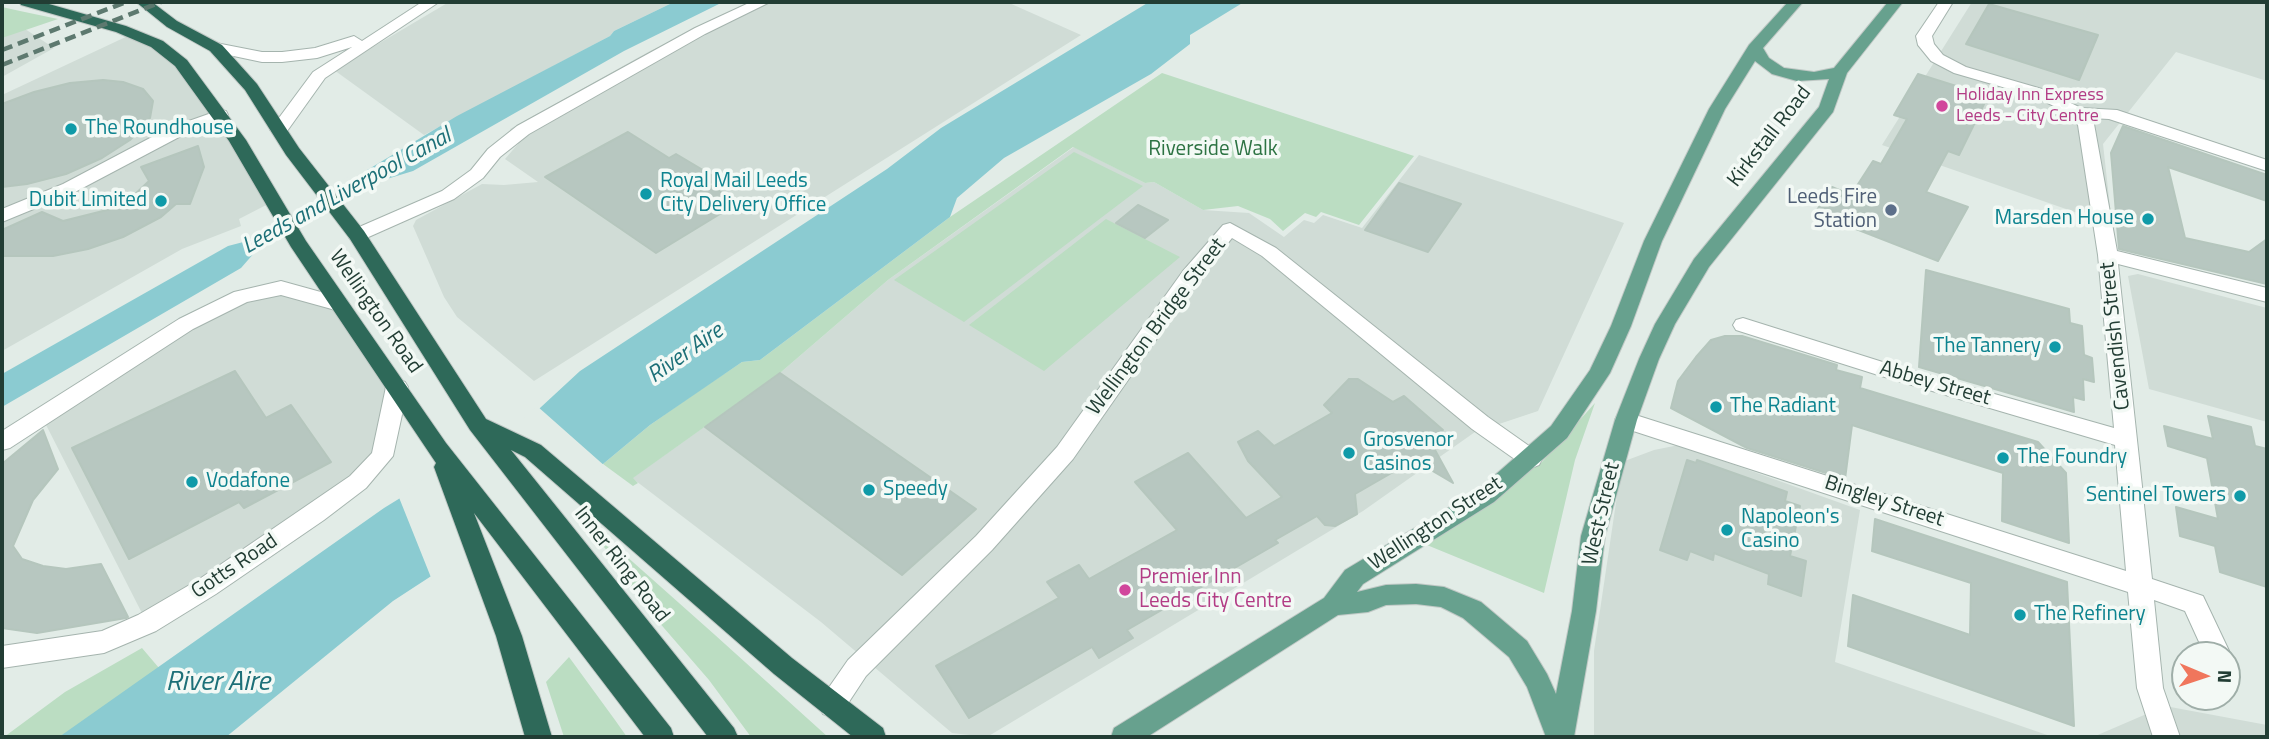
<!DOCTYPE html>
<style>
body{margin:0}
#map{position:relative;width:2269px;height:739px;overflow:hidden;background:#e2ece7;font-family:"Titillium Web",sans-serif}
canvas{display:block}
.frame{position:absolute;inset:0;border:4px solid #223d34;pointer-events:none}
.north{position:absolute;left:2171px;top:641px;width:70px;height:70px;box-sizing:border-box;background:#f3f9f5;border:2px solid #9faea8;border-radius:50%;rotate:92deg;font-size:19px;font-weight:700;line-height:28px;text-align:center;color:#223d34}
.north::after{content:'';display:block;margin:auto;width:24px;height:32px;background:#f0765c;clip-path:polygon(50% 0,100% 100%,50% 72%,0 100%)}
</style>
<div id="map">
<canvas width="2269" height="739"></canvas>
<div class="frame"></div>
<div class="north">N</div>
</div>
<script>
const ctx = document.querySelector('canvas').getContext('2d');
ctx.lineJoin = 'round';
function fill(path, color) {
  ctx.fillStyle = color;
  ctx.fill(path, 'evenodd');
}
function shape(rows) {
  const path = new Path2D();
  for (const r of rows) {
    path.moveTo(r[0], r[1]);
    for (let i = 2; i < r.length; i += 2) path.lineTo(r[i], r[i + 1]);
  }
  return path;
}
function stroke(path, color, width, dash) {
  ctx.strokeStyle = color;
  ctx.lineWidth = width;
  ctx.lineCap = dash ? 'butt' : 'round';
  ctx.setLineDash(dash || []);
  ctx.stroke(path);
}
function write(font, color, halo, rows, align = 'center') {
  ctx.font = font + ' "Titillium Web",sans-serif';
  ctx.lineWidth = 7;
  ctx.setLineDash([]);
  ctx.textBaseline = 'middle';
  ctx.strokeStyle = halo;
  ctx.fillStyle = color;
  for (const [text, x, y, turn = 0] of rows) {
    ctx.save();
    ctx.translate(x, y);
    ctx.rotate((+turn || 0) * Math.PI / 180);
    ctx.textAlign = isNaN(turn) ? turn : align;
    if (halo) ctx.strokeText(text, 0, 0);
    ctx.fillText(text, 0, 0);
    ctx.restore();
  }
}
const built = shape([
 [449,2,674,2,614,31,610,36,424,135,334,70],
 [751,2,1007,2,1081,35,534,381,457,317,444,297,413,226,416,220,482,184,504,185,538,182,505,159,518,144,510,129,650,51],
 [1972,2,2267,2,2267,81,2176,52,2103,144,2112,225,1882,145],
 [2,26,25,29,54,48,2,77],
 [132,34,181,63,272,202,239,219,241,226,182,249,2,351,2,95],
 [1074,147,1145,183,1154,182,1203,210,1249,213,1284,237,1304,220,1314,223,1323,215,1362,228,1419,155,1624,223,1538,411,1475,432,1363,511,987,737,952,733,821,622,632,478,780,373,888,280],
 [2138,274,2267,308,2267,422,2149,389,2128,276],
 [260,291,339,304,397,387,382,456,147,623,41,415,186,324],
 [1679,445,1860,510,1835,662,2053,737,1594,737,1594,651,1622,462,1654,450],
 [2165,706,2267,725,2267,737,2093,737]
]);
const green = shape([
 [2,7,20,11,58,19,2,38],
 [1162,73,1414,156,1359,225,1321,212,1316,217,1305,213,1283,231,1270,219,1238,206,1203,210,1154,182,1145,183,1073,147,888,280,780,373,633,478,638,483,633,486,603,464,650,425,700,390,742,362,760,360,950,217],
 [1074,152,1143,186,964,322,894,280],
 [1106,219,1180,257,1044,371,969,325],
 [1595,403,1575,460,1544,593,1422,543,1541,463],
 [589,523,715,635,828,737,751,737,709,680,651,613,631,586,626,574,586,525],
 [142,648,159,668,61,737,4,737,65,692],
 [569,657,615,720,627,737,564,737,546,682]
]);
const water = shape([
 [674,2,723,2,624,51,413,171,377,182,255,252,241,268,2,407,2,374,228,246,251,240,457,116,610,36,614,31],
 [1149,2,1244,2,1190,35,1190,44,1151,74,1004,158,957,198,950,217,760,360,742,362,650,425,603,464,393,601,226,737,59,737,384,508,527,420,580,371,887,169,941,128]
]);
const pier = shape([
 [364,167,378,186,257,254,249,237],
 [537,406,606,467,432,580,398,495,525,417]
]);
const building = shape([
 [1989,4,2098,35,2079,80,1966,44,1989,4],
 [1918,74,1988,96,1959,155,1948,151,1926,192,1968,207,1938,261,1815,213,1832,187,1851,195,1873,161,1881,164,1907,119,1894,115,1918,74],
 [103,80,123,82,143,89,153,101,150,118,130,140,102,158,66,174,27,184,2,187,2,104,34,92,70,83,103,80],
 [2123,126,2267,175,2267,201,2168,167,2185,238,2249,252,2267,239,2267,284,2119,249,2111,153,2123,126],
 [628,132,669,158,676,154,718,179,708,184,738,203,656,253,545,177,628,132],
 [198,146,204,167,190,204,176,204,161,217,123,237,88,249,53,256,2,256,2,230,42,212,63,221,111,209,130,199,149,181,141,167,198,146],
 [1399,183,1461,204,1428,252,1365,230,1399,183],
 [1138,205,1168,220,1145,238,1116,223,1138,205],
 [1926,270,2069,309,2070,323,2082,326,2084,355,2092,358,2094,382,2083,379,2084,400,2073,397,2074,412,1919,367,1926,270],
 [1725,336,1742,336,1837,365,1836,370,1862,377,1860,388,2038,442,2066,473,2069,543,2002,521,2003,473,1852,425,1845,479,1747,448,1671,408,1678,381,1696,357,1711,340,1725,336],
 [235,371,266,418,291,405,331,462,244,508,239,502,129,559,72,448,235,371],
 [780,373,976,509,902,575,705,427,780,373],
 [1349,379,1358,379,1393,402,1404,396,1443,430,1429,439,1453,483,1414,460,1355,494,1357,514,1335,526,1325,525,1317,516,1275,540,1278,543,1127,630,1133,638,1099,658,1092,647,969,718,936,666,1059,598,1047,582,1079,565,1089,579,1177,530,1135,482,1188,453,1246,518,1282,497,1248,461,1238,442,1258,431,1274,446,1332,413,1324,405,1349,379],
 [2208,416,2251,427,2255,446,2267,449,2267,587,2220,572,2215,546,2180,536,2176,507,2218,519,2207,458,2168,446,2164,426,2213,439,2208,416],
 [43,430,58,469,33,500,13,546,22,559,43,566,66,569,101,564,128,617,126,618,37,633,2,628,2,464,43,430],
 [1687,460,1696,463,1697,460,1787,492,1785,501,1800,506,1790,556,1806,561,1801,596,1768,584,1769,574,1714,553,1713,560,1690,551,1687,560,1660,550,1687,460],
 [1875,519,2067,582,2074,726,1848,646,1853,595,1970,635,1971,583,1872,551,1875,519]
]);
const minor = shape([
 [422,2,439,2,325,78,285,134,279,135,270,130,313,72,352,47,317,58,282,62,262,62,210,51,208,48,216,43,262,52,282,52,315,48,354,36,362,41,422,2],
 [751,2,770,2,705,34,529,134,500,157,483,178,454,199,364,239,350,239,348,235,350,231,442,191,471,170,488,149,517,126,695,28,751,2],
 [1939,2,1953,2,1932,36,1934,44,1943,55,1966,67,2042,89,2081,108,2117,110,2267,160,2267,171,2109,119,2090,118,2094,124,2117,251,2267,288,2267,302,2118,264,2152,579,2203,596,2231,655,2227,663,2227,655,2205,655,2185,611,2154,600,2163,688,2180,737,2153,737,2137,688,2128,592,1618,426,1615,420,1618,414,1626,412,2126,571,2115,445,1878,375,1736,330,1733,325,1736,320,1743,318,1889,364,2114,428,2098,255,2078,125,2071,117,2054,106,2030,95,1954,73,1931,61,1918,45,1916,36,1939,2],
 [220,110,226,111,228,115,226,119,181,136,75,192,2,222,2,209,63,184,169,128,220,110],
 [1230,223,1276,248,1488,417,1539,453,1542,459,1539,465,1531,468,1523,465,1472,429,1262,256,1232,238,1197,281,1073,459,992,550,866,676,841,714,832,717,823,714,819,705,823,696,848,660,976,536,1057,447,1183,271,1223,225,1230,223],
 [281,281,346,299,349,304,346,309,339,311,281,295,247,302,193,329,10,448,2,450,2,431,179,319,234,292,281,281],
 [397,379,405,382,408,387,393,456,366,488,324,520,216,594,156,631,104,653,2,668,2,646,102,631,138,615,198,580,350,476,372,453,386,387,389,382,397,379]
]);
const major = shape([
 [1788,2,1803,2,1763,48,1769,58,1784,68,1814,72,1834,68,1888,2,1903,2,1847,73,1833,112,1709,267,1675,324,1659,359,1637,420,1605,536,1596,611,1574,737,1546,737,1527,687,1509,657,1463,618,1441,607,1416,604,1386,605,1368,612,1338,615,1147,737,1111,737,1114,728,1324,598,1345,570,1478,490,1551,426,1590,370,1611,326,1644,241,1709,109,1749,45,1788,2],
 [1755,61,1772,74,1797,81,1829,79,1819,107,1694,259,1655,324,1639,359,1615,420,1581,536,1572,611,1556,694,1547,674,1527,641,1481,602,1444,587,1416,584,1386,585,1357,592,1363,584,1494,502,1567,438,1610,373,1631,326,1662,241,1725,109,1755,61]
]);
const highway = shape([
 [19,2,42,2,126,26,163,41,187,60,246,140,306,241,446,443,671,728,674,737,645,737,474,513,522,636,552,737,525,737,496,636,434,467,436,463,291,247,229,141,175,66,151,47,116,32,21,5,19,2],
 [136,2,152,2,177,21,222,45,257,84,299,148,364,231,486,419,541,445,792,658,883,728,886,737,853,737,774,674,525,457,511,450,734,728,738,737,708,737,470,430,350,239,286,155,245,90,210,51,167,27,136,2]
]);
const rail = shape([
 [2,50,126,2],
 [2,65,161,2]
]);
const markers = [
 [1942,106,7,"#d1479c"],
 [71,129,7,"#0f9aa8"],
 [646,194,7,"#0f9aa8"],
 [161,201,7,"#0f9aa8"],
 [1891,210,7,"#5c6f8a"],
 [2148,219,7,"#0f9aa8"],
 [2055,347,7,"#0f9aa8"],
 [1716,407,7,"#0f9aa8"],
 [1349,453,7,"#0f9aa8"],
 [2003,458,7,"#0f9aa8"],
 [192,482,7,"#0f9aa8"],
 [869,490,7,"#0f9aa8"],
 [2240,496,7,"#0f9aa8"],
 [1727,530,7,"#0f9aa8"],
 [1125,590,7,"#d1479c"],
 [2020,615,7,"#0f9aa8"]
];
const farHotelnames = [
 ["Holiday Inn Express",1956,96],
 ["Leeds - City Centre",1956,117]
];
const cultureNames = [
 ["The Roundhouse",85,129],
 ["Royal Mail Leeds",660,182],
 ["City Delivery Office",660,206],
 ["Dubit Limited",147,201,"right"],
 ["Marsden House",2134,219,"right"],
 ["The Tannery",2041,347,"right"],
 ["The Radiant",1730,407],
 ["Grosvenor",1363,441],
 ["Casinos",1363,465],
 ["The Foundry",2017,458],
 ["Vodafone",206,482],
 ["Speedy",883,490],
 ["Sentinel Towers",2226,496,"right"],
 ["Napoleon's",1741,518],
 ["Casino",1741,542],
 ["The Refinery",2034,615]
];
const streetNames = [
 ["Kirkstall Road",1770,137,-52],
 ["Wellington Road",375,312,55],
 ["Wellington Bridge Street",1157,327,-53],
 ["Cavendish Street",2116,336,-96],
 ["Abbey Street",1935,384,16],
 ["Bingley Street",1884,502,18],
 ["West Street",1602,514,-77],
 ["Wellington Street",1436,524,-33],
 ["Inner Ring Road",621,565,52],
 ["Gotts Road",235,567,-34]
];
const parkNames = [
 ["Riverside Walk",1213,150]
];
const serviceNames = [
 ["Leeds Fire",1877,198],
 ["Station",1877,222]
];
const hotelNames = [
 ["Premier Inn",1139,578],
 ["Leeds City Centre",1139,602]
];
const waterNames = [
 ["Leeds and Liverpool Canal",347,192,-29],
 ["River Aire",686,354,-35]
];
const nearWaternames = [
 ["River Aire",218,683]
];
fill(built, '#d0dcd6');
fill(green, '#bbddc2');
fill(water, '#8bcbd1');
fill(pier, '#e2ece7');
fill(building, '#b7c7c0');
stroke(building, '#b5c6bd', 2);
stroke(minor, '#a5b4ae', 2);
stroke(major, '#c1c9c6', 2);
stroke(highway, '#c1c9c6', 2);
fill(minor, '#fff');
fill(major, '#67a18e');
fill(highway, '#2e6959');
stroke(rail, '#5d796f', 4.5, [11, 6]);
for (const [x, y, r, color] of markers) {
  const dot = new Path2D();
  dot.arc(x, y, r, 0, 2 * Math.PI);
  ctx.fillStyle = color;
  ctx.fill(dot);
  stroke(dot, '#f3f9f5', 2.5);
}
write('18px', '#b23c85', '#f3f9f5', farHotelnames, 'left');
write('21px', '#0d838f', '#f3f9f5', cultureNames, 'left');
write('21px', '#223d34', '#f3f9f5', streetNames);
write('21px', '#2d7343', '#f3f9f5', parkNames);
write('21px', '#4e5e75', '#f3f9f5', serviceNames, 'right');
write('21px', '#b23c85', '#f3f9f5', hotelNames, 'left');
write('italic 23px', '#1d7078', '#f3f9f5', waterNames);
write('italic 28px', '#1d7078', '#f3f9f5', nearWaternames);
</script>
